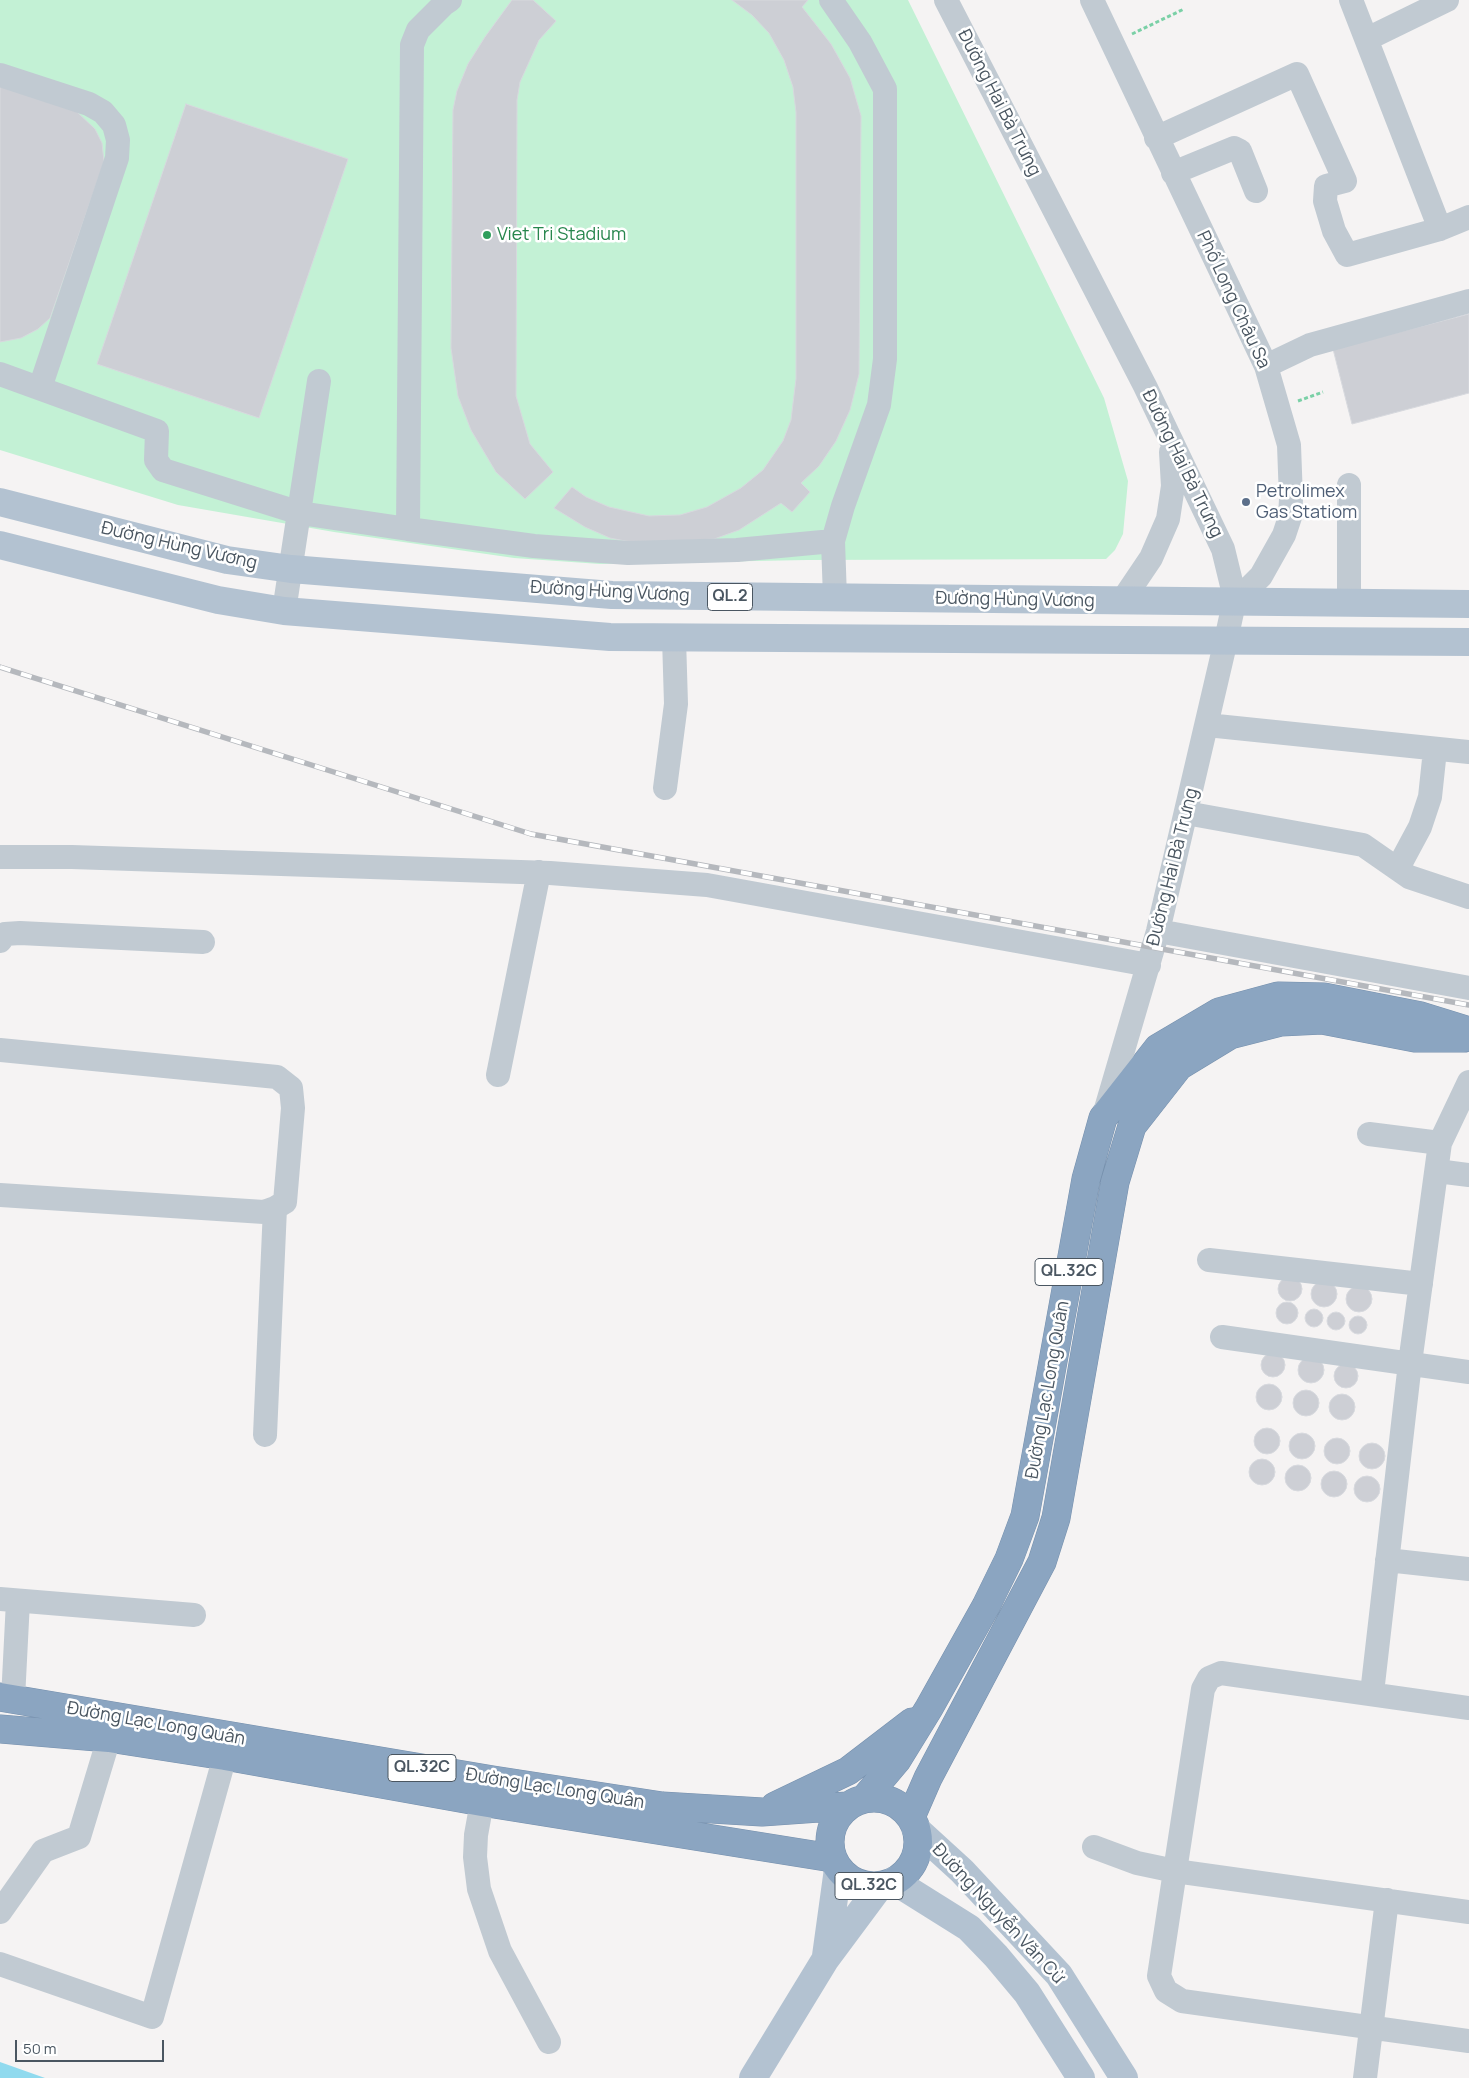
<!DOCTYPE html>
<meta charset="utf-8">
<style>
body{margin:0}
#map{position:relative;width:1469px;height:2078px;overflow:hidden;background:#f5f3f3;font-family:Manrope,sans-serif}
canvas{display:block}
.scale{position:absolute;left:15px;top:2040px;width:149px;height:22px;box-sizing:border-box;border:2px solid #4a5661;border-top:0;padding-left:6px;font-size:15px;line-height:18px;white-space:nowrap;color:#4a5661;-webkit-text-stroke:4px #fff;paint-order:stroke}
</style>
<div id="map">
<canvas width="1469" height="2078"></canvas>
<div class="scale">50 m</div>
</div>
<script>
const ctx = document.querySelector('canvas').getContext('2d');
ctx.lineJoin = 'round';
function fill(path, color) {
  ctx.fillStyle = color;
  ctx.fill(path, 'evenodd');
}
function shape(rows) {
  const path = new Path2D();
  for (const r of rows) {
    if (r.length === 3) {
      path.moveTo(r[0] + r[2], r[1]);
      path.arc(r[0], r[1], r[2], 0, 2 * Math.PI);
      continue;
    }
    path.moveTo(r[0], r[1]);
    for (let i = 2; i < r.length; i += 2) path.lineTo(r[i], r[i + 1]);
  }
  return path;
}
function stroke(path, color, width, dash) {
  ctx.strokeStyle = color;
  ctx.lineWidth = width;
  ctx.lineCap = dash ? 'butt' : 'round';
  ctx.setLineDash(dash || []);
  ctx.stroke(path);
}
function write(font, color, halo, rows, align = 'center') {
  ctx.font = font + ' Manrope,sans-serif';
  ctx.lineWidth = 5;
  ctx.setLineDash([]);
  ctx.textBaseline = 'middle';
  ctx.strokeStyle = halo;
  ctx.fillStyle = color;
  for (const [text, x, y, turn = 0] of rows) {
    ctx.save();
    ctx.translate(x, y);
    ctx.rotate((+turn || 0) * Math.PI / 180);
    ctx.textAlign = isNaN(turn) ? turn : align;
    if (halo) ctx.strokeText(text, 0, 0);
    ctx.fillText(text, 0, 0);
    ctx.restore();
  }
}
const green = shape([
 [0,0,908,0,1104,398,1128,481,1123,534,1115,550,1106,559,807,560,600,564,514,558,334,532,178,505,0,450]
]);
const water = shape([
 [0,2062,45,2078,0,2078]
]);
const building = shape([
 [512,0,533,0,556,21,539,40,520,82,517,100,516,396,530,444,553,472,525,499,496,472,471,430,458,396,451,348,453,110,457,91,468,64,485,37,512,0],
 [732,0,808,0,802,7,831,44,850,78,861,116,859,374,850,410,836,441,819,466,801,483,810,492,792,512,781,503,739,530,714,539,636,543,610,538,585,527,554,508,572,487,586,497,609,507,649,516,680,515,707,507,741,488,763,470,783,441,791,420,796,379,796,112,793,87,784,60,769,33,752,15,732,0],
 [0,86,76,111,95,129,102,143,104,162,50,318,38,329,21,338,0,342,0,86],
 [186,104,348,159,259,418,97,364,186,104],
 [1469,314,1469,393,1352,424,1333,349,1469,314],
 [1290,1289,12],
 [1324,1294,13],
 [1359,1299,13],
 [1287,1313,11],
 [1314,1318,9],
 [1336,1321,9],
 [1358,1325,9],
 [1273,1365,12],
 [1311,1370,13],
 [1346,1376,12],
 [1269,1397,13],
 [1306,1403,13],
 [1342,1407,13],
 [1267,1441,13],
 [1302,1446,13],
 [1337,1451,13],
 [1372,1456,13],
 [1262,1472,13],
 [1298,1478,13],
 [1334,1484,13],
 [1367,1489,13]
]);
const path = shape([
 [1132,34,1184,9],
 [1298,401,1323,392]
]);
const minor = shape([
 [450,0,444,4,418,30,412,45,408,529,534,546,628,553,737,550,833,541],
 [831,0,860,42,885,89,885,359,879,405,843,506,833,541,835,598],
 [946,0,1145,386,1223,549,1233,590,1234,603,1226,640,1158,931,1105,1112],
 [1092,0,1266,366,1289,445,1291,499,1290,517,1284,535,1261,576,1234,603],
 [1351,0,1440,229],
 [1367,39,1447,0],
 [0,75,89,104,103,112,114,125,118,140,117,158,40,388],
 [1156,138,1297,74,1345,181,1326,186,1325,201,1334,231,1347,255,1440,229,1469,217],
 [1173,173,1234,148,1240,151,1256,191],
 [1266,366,1310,345,1469,301],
 [0,374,157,431,156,460,163,470,300,513,408,529],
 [1349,485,1349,603],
 [1122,601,1151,558,1168,519,1173,486,1171,452],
 [284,611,319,381],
 [1207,725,1469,752],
 [665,788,676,704,674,638],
 [1186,813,1363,845,1409,877,1469,897],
 [0,857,72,857,550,873,707,885,1149,965],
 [1398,868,1420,827,1430,797,1435,750],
 [1158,931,1469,988],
 [0,941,5,934,20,933,203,942],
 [0,1050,277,1077,291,1088,293,1108,285,1202,275,1208,264,1212,0,1195],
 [498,1075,539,872],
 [1369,1134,1440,1143],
 [1437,1171,1469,1175],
 [1209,1260,1421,1284],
 [1222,1337,1469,1372],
 [265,1435,275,1208],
 [1387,1560,1469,1569],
 [0,1599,194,1615],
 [1372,1693,1410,1363,1440,1143,1469,1082],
 [13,1699,18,1601],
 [482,1802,476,1835,475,1857,479,1889,500,1951,549,2042],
 [1094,1847,1137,1863,1175,1871,1203,1689,1209,1678,1221,1673,1469,1708],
 [0,1912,43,1851,79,1837,109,1738],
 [1469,1912,1175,1871,1159,1976,1166,1991,1182,2001,1469,2041],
 [0,1964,152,2017,225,1756],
 [1365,2078,1387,1900]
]);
const major = shape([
 [0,502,227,560,291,569,612,595,1469,604],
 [0,545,218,600,284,611,610,637,1469,642],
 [916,1829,962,1871,1059,1975,1124,2078],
 [894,1881,969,1928,996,1956,1027,1993,1081,2078],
 [826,1956,838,1869],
 [753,2078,825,1960,880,1886]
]);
const highway = shape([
 [0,1697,493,1780,662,1806,762,1812,847,1806],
 [0,1729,109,1738,225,1756,482,1802,832,1858],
 [874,1842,44],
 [865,1798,897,1760,929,1708,986,1606,1009,1559,1025,1516,1086,1179,1103,1118,1158,1048,1219,1012,1278,996,1324,997,1421,1016,1469,1031],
 [775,1806,848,1771,912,1722],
 [911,1817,928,1778,1042,1562,1056,1518,1115,1182,1132,1126,1179,1066,1230,1035,1281,1022,1322,1020,1415,1038,1464,1038]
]);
const rail = shape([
 [0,667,531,834,1469,1005]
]);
const markers = [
 [487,235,5,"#2e9e5b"],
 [1246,502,5,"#5c6f8a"]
];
const shields = [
 [730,597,45],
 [1069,1272,68],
 [422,1768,68],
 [869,1886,68]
];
const shieldNames = [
 ["QL.2",730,597],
 ["QL.32C",1069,1272],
 ["QL.32C",422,1768],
 ["QL.32C",869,1886]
];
const streetNames = [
 ["Đường Hai Bà Trưng",999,103,63],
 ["Phố Long Châu Sa",1233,300,65],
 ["Đường Hai Bà Trưng",1182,464,64],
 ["Đường Hùng Vương",179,546,13],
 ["Đường Hùng Vương",610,592,3],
 ["Đường Hùng Vương",1015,600,1],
 ["Đường Hai Bà Trưng",1173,867,-76],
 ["Đường Lạc Long Quân",1048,1390,-80],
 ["Đường Lạc Long Quân",156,1724,10],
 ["Đường Lạc Long Quân",555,1789,9],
 ["Đường Nguyễn Văn Cừ",998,1914,47]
];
const leisureNames = [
 ["Viet Tri Stadium",497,235]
];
const serviceNames = [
 ["Petrolimex",1256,492],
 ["Gas Statiom",1256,513]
];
fill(green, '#c3f1d5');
fill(water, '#90daee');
fill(building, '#cdcfd5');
stroke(building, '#d7d9de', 1);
stroke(highway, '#7690ad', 29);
stroke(path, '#7ad0a6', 3, [4, 2.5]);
stroke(minor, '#c1cad2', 24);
stroke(major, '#b3c2d1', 28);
stroke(highway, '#8ba5c1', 28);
stroke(rail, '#b5b8bd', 5.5);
stroke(rail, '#fff', 4, [11]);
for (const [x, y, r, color] of markers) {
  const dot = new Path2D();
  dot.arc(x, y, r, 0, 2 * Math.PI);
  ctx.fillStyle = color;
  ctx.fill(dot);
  stroke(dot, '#fff', 2);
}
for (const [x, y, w] of shields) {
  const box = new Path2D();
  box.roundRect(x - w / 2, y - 13.5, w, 27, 4);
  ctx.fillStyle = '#fff';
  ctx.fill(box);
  stroke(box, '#4a5661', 1);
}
write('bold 16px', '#4a5661', null, shieldNames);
write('18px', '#4a5661', '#fff', streetNames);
write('18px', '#27864d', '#fff', leisureNames, 'left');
write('18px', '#4e5e75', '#fff', serviceNames, 'left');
</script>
